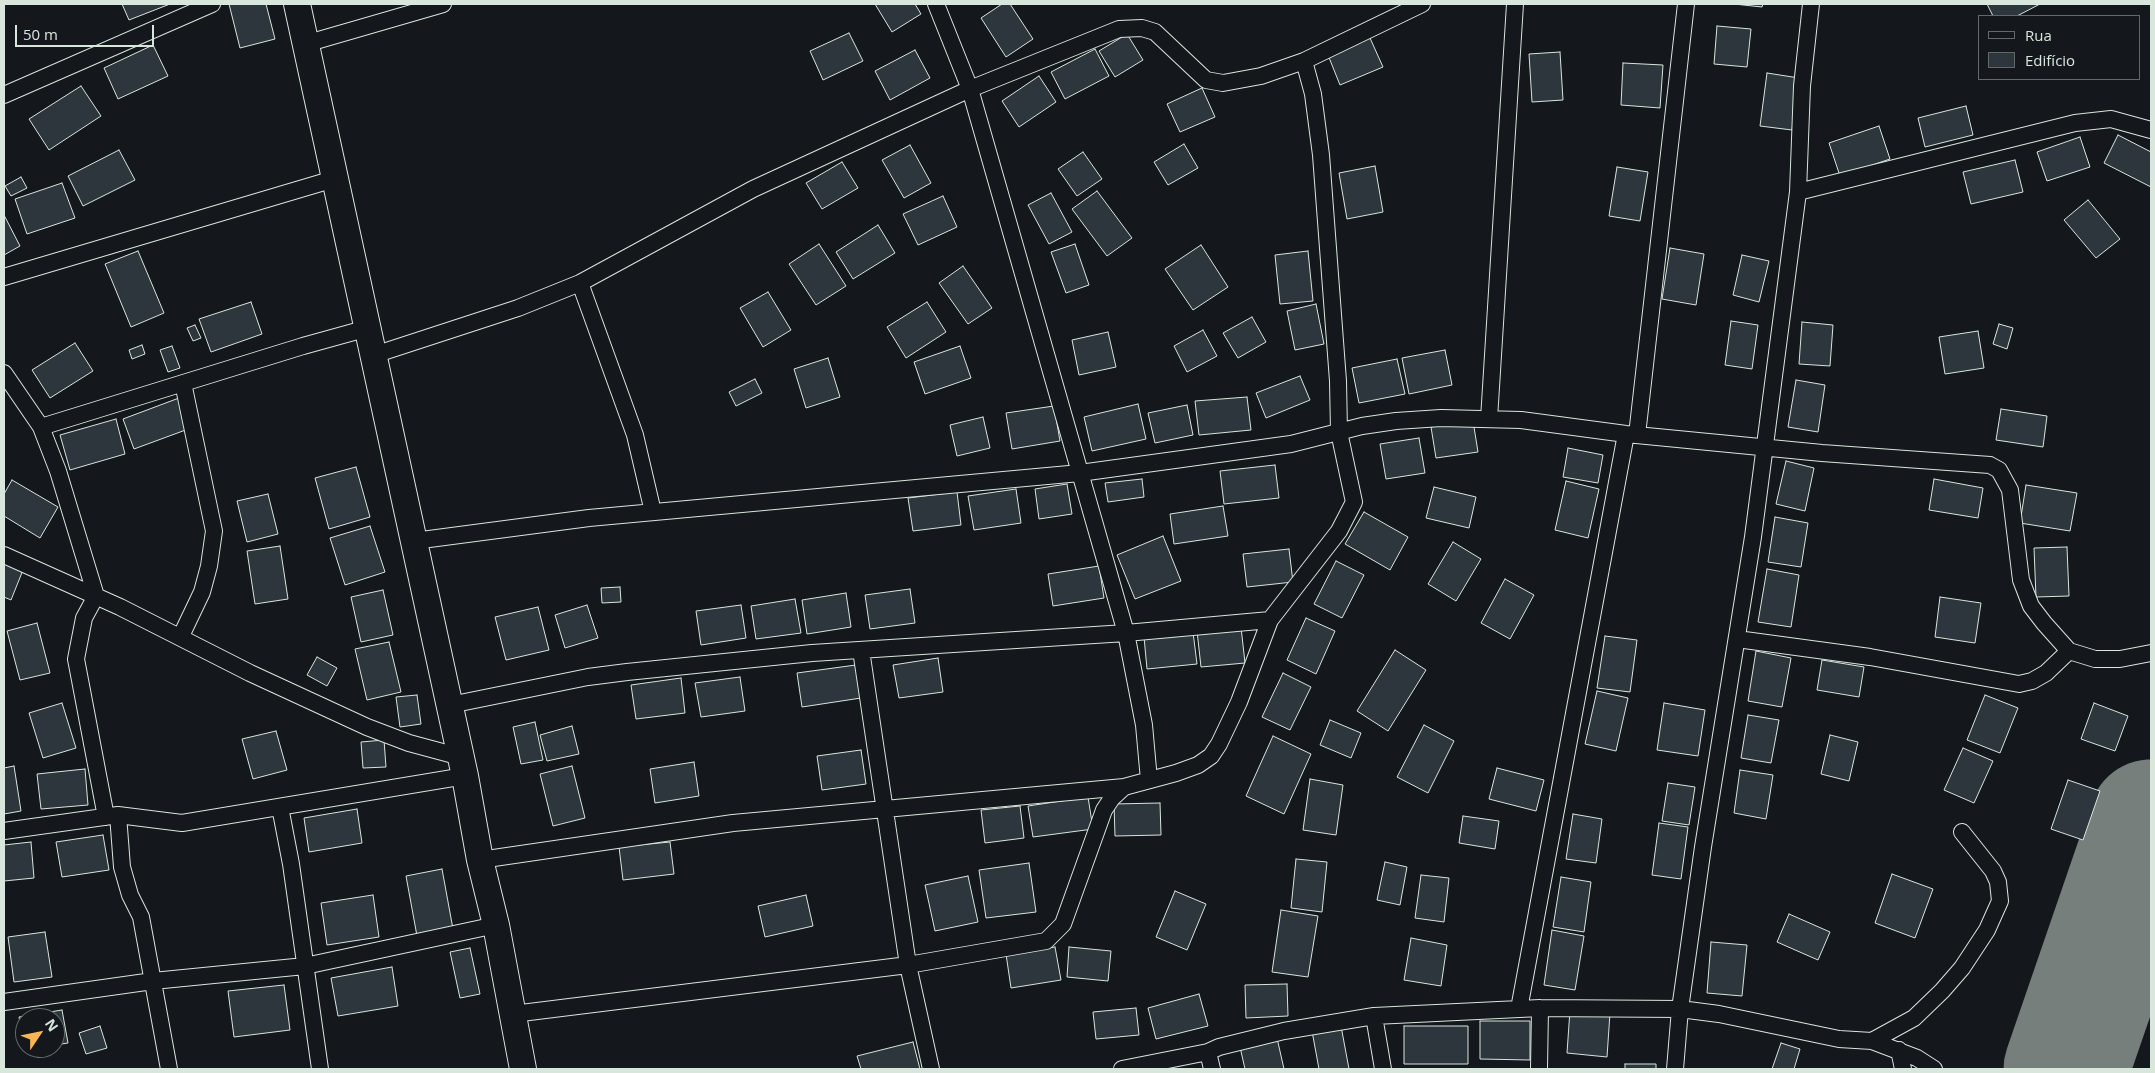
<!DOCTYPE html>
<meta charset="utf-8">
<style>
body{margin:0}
#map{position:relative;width:2155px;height:1073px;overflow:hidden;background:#14181c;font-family:"Open Sans",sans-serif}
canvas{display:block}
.frame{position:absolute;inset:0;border:5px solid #d8e6dc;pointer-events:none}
.legend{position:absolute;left:1978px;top:15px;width:162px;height:65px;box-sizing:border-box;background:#14181c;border:1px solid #626a69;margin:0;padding:6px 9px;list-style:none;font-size:15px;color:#d8e6dc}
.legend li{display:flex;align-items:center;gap:10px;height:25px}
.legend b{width:25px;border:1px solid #626a69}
.north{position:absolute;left:15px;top:1008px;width:50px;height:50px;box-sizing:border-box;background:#14181c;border:1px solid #626a69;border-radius:50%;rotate:56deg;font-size:14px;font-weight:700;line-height:20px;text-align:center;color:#d8e6dc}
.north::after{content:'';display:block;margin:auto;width:18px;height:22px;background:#ffb74d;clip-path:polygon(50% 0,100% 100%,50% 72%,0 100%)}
.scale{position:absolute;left:15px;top:25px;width:139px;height:22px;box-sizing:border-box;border:2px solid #d8e6dc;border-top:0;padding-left:6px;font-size:15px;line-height:18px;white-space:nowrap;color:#d8e6dc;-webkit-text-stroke:4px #14181c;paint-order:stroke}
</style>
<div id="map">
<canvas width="2155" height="1073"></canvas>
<div class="frame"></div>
<ul class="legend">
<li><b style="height:6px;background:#14181c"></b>Rua</li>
<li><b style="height:14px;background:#2c363c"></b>Edifício</li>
</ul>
<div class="north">N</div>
<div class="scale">50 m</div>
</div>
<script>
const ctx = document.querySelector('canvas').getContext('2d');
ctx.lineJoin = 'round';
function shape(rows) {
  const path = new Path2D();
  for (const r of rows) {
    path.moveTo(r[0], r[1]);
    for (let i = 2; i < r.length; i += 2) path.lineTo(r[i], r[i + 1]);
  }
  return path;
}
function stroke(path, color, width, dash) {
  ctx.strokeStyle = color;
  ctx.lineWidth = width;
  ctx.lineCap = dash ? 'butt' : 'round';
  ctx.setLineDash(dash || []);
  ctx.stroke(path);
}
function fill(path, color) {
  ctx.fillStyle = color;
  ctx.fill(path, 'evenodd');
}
const runway = shape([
 [2066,1069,2151,822]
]);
const building = shape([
 [122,4,170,4,129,20,122,4],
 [229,4,266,4,275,39,240,48,229,4],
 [875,4,915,4,921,14,892,32,875,4],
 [1002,4,1010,4,1033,39,1006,57,981,18,1002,4],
 [1734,4,1763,4,1762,7,1734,4],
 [1987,4,2040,4,2017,16,1993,16,1987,4],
 [1717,26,1751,29,1747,67,1714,64,1717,26],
 [849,33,863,61,823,80,810,51,849,33],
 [1127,34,1143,60,1115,77,1099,51,1127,34],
 [1370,38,1383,67,1340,85,1328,55,1370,38],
 [153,45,168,76,118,99,104,68,153,45],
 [1095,49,1109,76,1065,99,1051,72,1095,49],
 [915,50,930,78,890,100,875,71,915,50],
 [1560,52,1563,100,1532,102,1529,54,1560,52],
 [1623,63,1663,65,1660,108,1621,105,1623,63],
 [1767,73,1799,78,1792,130,1760,126,1767,73],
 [1039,76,1056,102,1019,127,1002,101,1039,76],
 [81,86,101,116,49,150,29,119,81,86],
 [1202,88,1215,117,1180,132,1167,104,1202,88],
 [1966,106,1973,135,1925,147,1918,118,1966,106],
 [1879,126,1890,159,1840,176,1829,143,1879,126],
 [2118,135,2151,152,2151,187,2104,163,2118,135],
 [2080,137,2090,167,2047,181,2037,152,2080,137],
 [1184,144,1198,168,1168,185,1154,162,1184,144],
 [910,145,931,183,904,198,882,160,910,145],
 [119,150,135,180,83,206,68,176,119,150],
 [1083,152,1102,179,1077,196,1058,169,1083,152],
 [2015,160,2023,192,1971,204,1963,172,2015,160],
 [842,162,858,188,822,209,806,183,842,162],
 [1375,166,1383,212,1347,219,1339,173,1375,166],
 [1617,167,1648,172,1640,221,1609,216,1617,167],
 [21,177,27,188,11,196,5,186,21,177],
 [62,183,75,218,27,234,15,199,62,183],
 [1097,191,1132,238,1107,256,1072,209,1097,191],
 [1051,193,1072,232,1049,244,1028,205,1051,193],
 [943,196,957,227,918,245,903,214,943,196],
 [2088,200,2120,239,2096,258,2064,220,2088,200],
 [4,215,20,246,4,255,4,215],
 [878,225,895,253,853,279,836,252,878,225],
 [819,244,846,286,816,305,789,264,819,244],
 [1075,244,1089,285,1066,293,1051,252,1075,244],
 [1201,245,1228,287,1193,310,1165,269,1201,245],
 [1670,248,1704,254,1696,305,1662,299,1670,248],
 [138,251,164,313,131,327,105,264,138,251],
 [1308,251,1313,301,1280,304,1275,255,1308,251],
 [1742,255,1769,261,1759,302,1733,295,1742,255],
 [963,266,992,308,968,324,939,283,963,266],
 [768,292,791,330,763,347,740,308,768,292],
 [251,302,262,334,211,352,199,319,251,302],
 [927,302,946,332,906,358,887,327,927,302],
 [1316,304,1324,344,1295,350,1287,311,1316,304],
 [1252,317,1266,342,1238,358,1223,333,1252,317],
 [1731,321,1758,325,1752,369,1725,365,1731,321],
 [1802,322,1833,325,1830,366,1799,364,1802,322],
 [1999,324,2013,328,2007,349,1993,344,1999,324],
 [195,325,201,338,193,341,187,328,195,325],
 [1203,330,1217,356,1187,372,1174,346,1203,330],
 [1978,331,1984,368,1945,374,1939,337,1978,331],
 [1108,332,1116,367,1079,375,1072,340,1108,332],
 [75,343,93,371,50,398,32,370,75,343],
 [142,345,145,354,132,359,129,350,142,345],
 [172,346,180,368,168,372,160,350,172,346],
 [960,346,971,378,925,394,914,362,960,346],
 [1445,350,1452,385,1409,394,1402,358,1445,350],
 [828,358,840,397,806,408,794,369,828,358],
 [1397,359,1405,394,1359,403,1352,368,1397,359],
 [1300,376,1310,400,1266,418,1256,393,1300,376],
 [755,379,762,393,736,406,729,392,755,379],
 [1796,380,1825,385,1818,432,1788,427,1796,380],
 [1247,397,1251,430,1199,435,1195,401,1247,397],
 [179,398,191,428,134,449,123,419,179,398],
 [1138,404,1146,439,1092,451,1084,417,1138,404],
 [1187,405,1193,435,1155,443,1148,413,1187,405],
 [1054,406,1060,441,1012,449,1006,413,1054,406],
 [2001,409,2047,416,2043,447,1996,440,2001,409],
 [983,417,990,448,957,456,950,425,983,417],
 [116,419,125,454,70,470,60,435,116,419],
 [1473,421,1478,452,1436,458,1431,427,1473,421],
 [1419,438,1425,473,1386,479,1380,444,1419,438],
 [1568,448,1603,455,1598,483,1563,477,1568,448],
 [1786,461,1814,468,1805,511,1776,504,1786,461],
 [1275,465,1279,498,1224,504,1220,471,1275,465],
 [356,467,370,517,329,529,315,478,356,467],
 [1142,479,1144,497,1108,502,1105,483,1142,479],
 [1934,479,1983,488,1978,518,1929,510,1934,479],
 [12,480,58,507,40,538,4,516,4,494,12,480],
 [1566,481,1599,489,1588,538,1555,530,1566,481],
 [1067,484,1072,514,1039,519,1035,489,1067,484],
 [2026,485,2077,493,2070,531,2020,523,2026,485],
 [1434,487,1476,497,1469,528,1426,518,1434,487],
 [1016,489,1021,523,974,530,968,496,1016,489],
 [957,492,961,525,913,531,908,498,957,492],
 [268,494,278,534,247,542,237,501,268,494],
 [1223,506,1228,536,1174,544,1170,514,1223,506],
 [1364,512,1408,537,1390,570,1345,544,1364,512],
 [1775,517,1808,523,1801,567,1768,562,1775,517],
 [370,526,385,572,345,585,330,538,370,526],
 [1163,536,1181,581,1135,599,1117,555,1163,536],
 [1453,542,1481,559,1456,601,1428,584,1453,542],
 [280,546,288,599,255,604,247,551,280,546],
 [2067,547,2069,596,2036,597,2034,548,2067,547],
 [1289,549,1293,582,1247,587,1243,554,1289,549],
 [1336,561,1364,575,1342,618,1314,604,1336,561],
 [4,562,23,570,11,600,4,597,4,562],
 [1099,566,1104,598,1053,606,1048,574,1099,566],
 [1767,569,1799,575,1791,627,1758,622,1767,569],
 [1505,579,1534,595,1510,639,1481,623,1505,579],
 [620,587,621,602,602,603,601,588,620,587],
 [910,589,915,623,870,629,865,595,910,589],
 [383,590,393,635,361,642,351,597,383,590],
 [846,593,851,627,807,634,802,600,846,593],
 [1940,597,1981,603,1975,643,1935,637,1940,597],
 [795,599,801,633,756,639,751,606,795,599],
 [587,605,598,638,565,648,555,615,587,605],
 [741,605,746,638,701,645,696,611,741,605],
 [538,607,549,650,506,660,495,617,538,607],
 [1306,618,1335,631,1316,674,1287,660,1306,618],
 [37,623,50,673,20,680,7,631,37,623],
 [1241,627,1245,663,1201,667,1197,631,1241,627],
 [1193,632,1197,664,1147,669,1144,637,1193,632],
 [1605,636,1637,640,1630,692,1597,688,1605,636],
 [389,642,401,692,367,700,355,649,389,642],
 [1395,650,1426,670,1388,731,1357,711,1395,650],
 [1756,651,1791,658,1782,707,1748,701,1756,651],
 [317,657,337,668,327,686,307,675,317,657],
 [938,658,943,692,899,698,893,665,938,658],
 [1822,660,1864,667,1859,697,1817,690,1822,660],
 [856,665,861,698,802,707,797,673,856,665],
 [1283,673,1311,687,1290,730,1262,717,1283,673],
 [740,677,745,711,701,717,695,683,740,677],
 [681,678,685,713,636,719,631,685,681,678],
 [1597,691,1628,698,1616,751,1585,744,1597,691],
 [417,695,421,724,400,727,396,697,417,695],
 [1985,695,2018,708,2000,753,1967,740,1985,695],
 [62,703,76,748,43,758,29,713,62,703],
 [1664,703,1705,710,1698,756,1657,750,1664,703],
 [2094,703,2128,716,2115,751,2081,739,2094,703],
 [1748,715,1779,720,1771,763,1741,758,1748,715],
 [1330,720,1361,733,1351,758,1320,745,1330,720],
 [535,722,543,760,521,764,513,727,535,722],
 [1424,725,1454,741,1428,793,1397,777,1424,725],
 [572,726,579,754,547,761,540,735,572,726],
 [276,731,287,770,253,779,242,739,276,731],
 [1830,735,1858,742,1849,781,1821,774,1830,735],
 [1273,736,1311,754,1284,814,1246,796,1273,736],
 [384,740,386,767,363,768,361,742,384,740],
 [1963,748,1993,761,1974,803,1944,790,1963,748],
 [861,750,866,784,822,790,817,756,861,750],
 [694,762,699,796,655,803,650,769,694,762],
 [14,766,21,811,4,814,4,768,14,766],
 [572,766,585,818,553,826,540,774,572,766],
 [1497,768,1544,780,1536,811,1489,799,1497,768],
 [85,769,88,805,41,809,37,774,85,769],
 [1740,770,1773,775,1766,819,1734,813,1740,770],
 [1310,779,1343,785,1336,835,1303,830,1310,779],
 [2068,780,2100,791,2083,840,2051,829,2068,780],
 [1668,783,1695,787,1689,825,1662,821,1668,783],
 [1088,797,1093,829,1033,837,1028,806,1088,797],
 [1160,803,1161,835,1115,836,1114,804,1160,803],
 [1020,806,1024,838,985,843,981,810,1020,806],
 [357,809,362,843,309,852,304,818,357,809],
 [1573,814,1602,819,1596,863,1566,859,1573,814],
 [1463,816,1499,821,1495,849,1459,843,1463,816],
 [1659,823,1688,827,1681,879,1652,875,1659,823],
 [103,835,109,870,62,877,56,842,103,835],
 [31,842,34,878,4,881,4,845,31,842],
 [670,842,674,874,623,880,619,847,670,842],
 [1296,859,1327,862,1322,912,1291,908,1296,859],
 [1385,862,1407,867,1400,905,1377,900,1385,862],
 [1029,863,1036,912,986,918,979,870,1029,863],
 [442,869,453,929,417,936,406,876,442,869],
 [1892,874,1933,889,1915,938,1875,923,1892,874],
 [1421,875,1449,878,1444,922,1415,918,1421,875],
 [968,876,978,922,935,931,925,885,968,876],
 [1561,877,1591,882,1584,932,1553,927,1561,877],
 [1175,891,1206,904,1187,950,1156,937,1175,891],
 [373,895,379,937,327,945,321,903,373,895],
 [806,895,813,926,765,937,758,906,806,895],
 [1281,910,1318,916,1308,977,1272,972,1281,910],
 [1789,914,1830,932,1818,960,1777,942,1789,914],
 [1552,930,1584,936,1575,990,1544,985,1552,930],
 [45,932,52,977,14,982,8,937,45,932],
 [1411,938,1447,945,1441,986,1404,980,1411,938],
 [1711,942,1747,945,1742,996,1707,993,1711,942],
 [1055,947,1061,980,1011,988,1006,954,1055,947],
 [1069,947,1111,951,1108,981,1067,977,1069,947],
 [470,948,480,994,460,998,450,952,470,948],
 [392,967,398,1006,338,1016,331,978,392,967],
 [1287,984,1288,1016,1246,1018,1245,985,1287,984],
 [284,985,290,1030,234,1037,228,991,284,985],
 [1199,994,1208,1026,1156,1039,1148,1008,1199,994],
 [1136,1008,1139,1035,1096,1039,1093,1012,1136,1008],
 [62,1010,68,1043,55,1045,55,1018,25,1018,25,1048,38,1048,25,1050,19,1017,62,1010],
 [1570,1010,1610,1013,1607,1057,1567,1053,1570,1010],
 [1480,1021,1530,1021,1530,1060,1480,1059,1480,1021],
 [100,1026,107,1048,86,1054,79,1033,100,1026],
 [1341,1026,1349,1069,1319,1069,1312,1031,1341,1026],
 [1404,1026,1468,1026,1468,1064,1404,1064,1404,1026],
 [1277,1038,1284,1069,1245,1069,1240,1047,1277,1038],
 [913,1042,920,1069,861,1069,857,1056,913,1042],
 [1781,1043,1800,1049,1794,1069,1772,1069,1781,1043],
 [1625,1064,1656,1064,1656,1069,1625,1069,1625,1064]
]);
const street = shape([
 [936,4,970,89,1126,633,1144,725,1149,780],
 [305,44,443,4],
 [4,95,212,4],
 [1798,192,2075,123,2111,119,2151,130],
 [4,277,334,179],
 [580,283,635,435,653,512],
 [374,355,518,308,580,283,753,189,970,89,1119,29,1142,28,1155,32,1206,80,1223,83,1261,76,1304,61,1422,4],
 [4,373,41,427,303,346,368,328],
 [1489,419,1515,4],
 [41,427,58,471,96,596,84,618,76,659,106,817],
 [1637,435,1686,4],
 [414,541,589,518,1080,473,1291,444,1362,426,1396,421,1441,418,1521,420,1626,434,1822,453,1990,465,1999,470,2010,490,2021,580,2031,606,2044,623,2069,651,2095,659,2120,659,2151,653],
 [4,555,120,607,250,673,367,727,409,743,461,757],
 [181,636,202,592,209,566,214,531,183,383],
 [1737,639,1870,657,2019,684,2032,681,2046,673,2069,651],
 [861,650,908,965,931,1069],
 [450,705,588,677,627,672,812,653,1126,633,1270,620],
 [280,807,291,864,320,1069],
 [118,815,122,867,130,895,141,917,169,1069],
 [4,831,118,815,182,823,465,776],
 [480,860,733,823,1124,787],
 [4,1002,153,981,305,966,496,925],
 [1519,1009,1626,434],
 [513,1014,908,965,1046,941,1063,924,1104,810,1112,798,1124,787,1176,773,1198,765,1211,756,1219,744,1239,702,1270,620,1339,531,1354,502,1339,432,1338,381,1321,155,1313,94,1304,61],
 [1374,1016,1383,1069],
 [1872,1041,1914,1018,1942,991,1962,968,1987,930,2000,901,1998,882,1993,871,1962,832],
 [1899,1050,1903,1069],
 [1208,1052,1212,1069],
 [1122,1069,1208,1052,1219,1047,1284,1031,1374,1016,1540,1008,1680,1009,1719,1014,1839,1039,1872,1041,1917,1058,1934,1069],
 [1539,1069,1540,1008],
 [1675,1069,1680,1009,1703,847,1753,537,1798,192,1802,86,1811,4]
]);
const primary = shape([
 [297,4,465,776,480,860,496,925,523,1069]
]);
stroke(runway, '#767f7c', 125);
fill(building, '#2c363c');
stroke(building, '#d8e6dc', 1);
stroke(street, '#d8e6dc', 18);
stroke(primary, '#d8e6dc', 28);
stroke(street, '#14181c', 16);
stroke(primary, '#14181c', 26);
</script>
